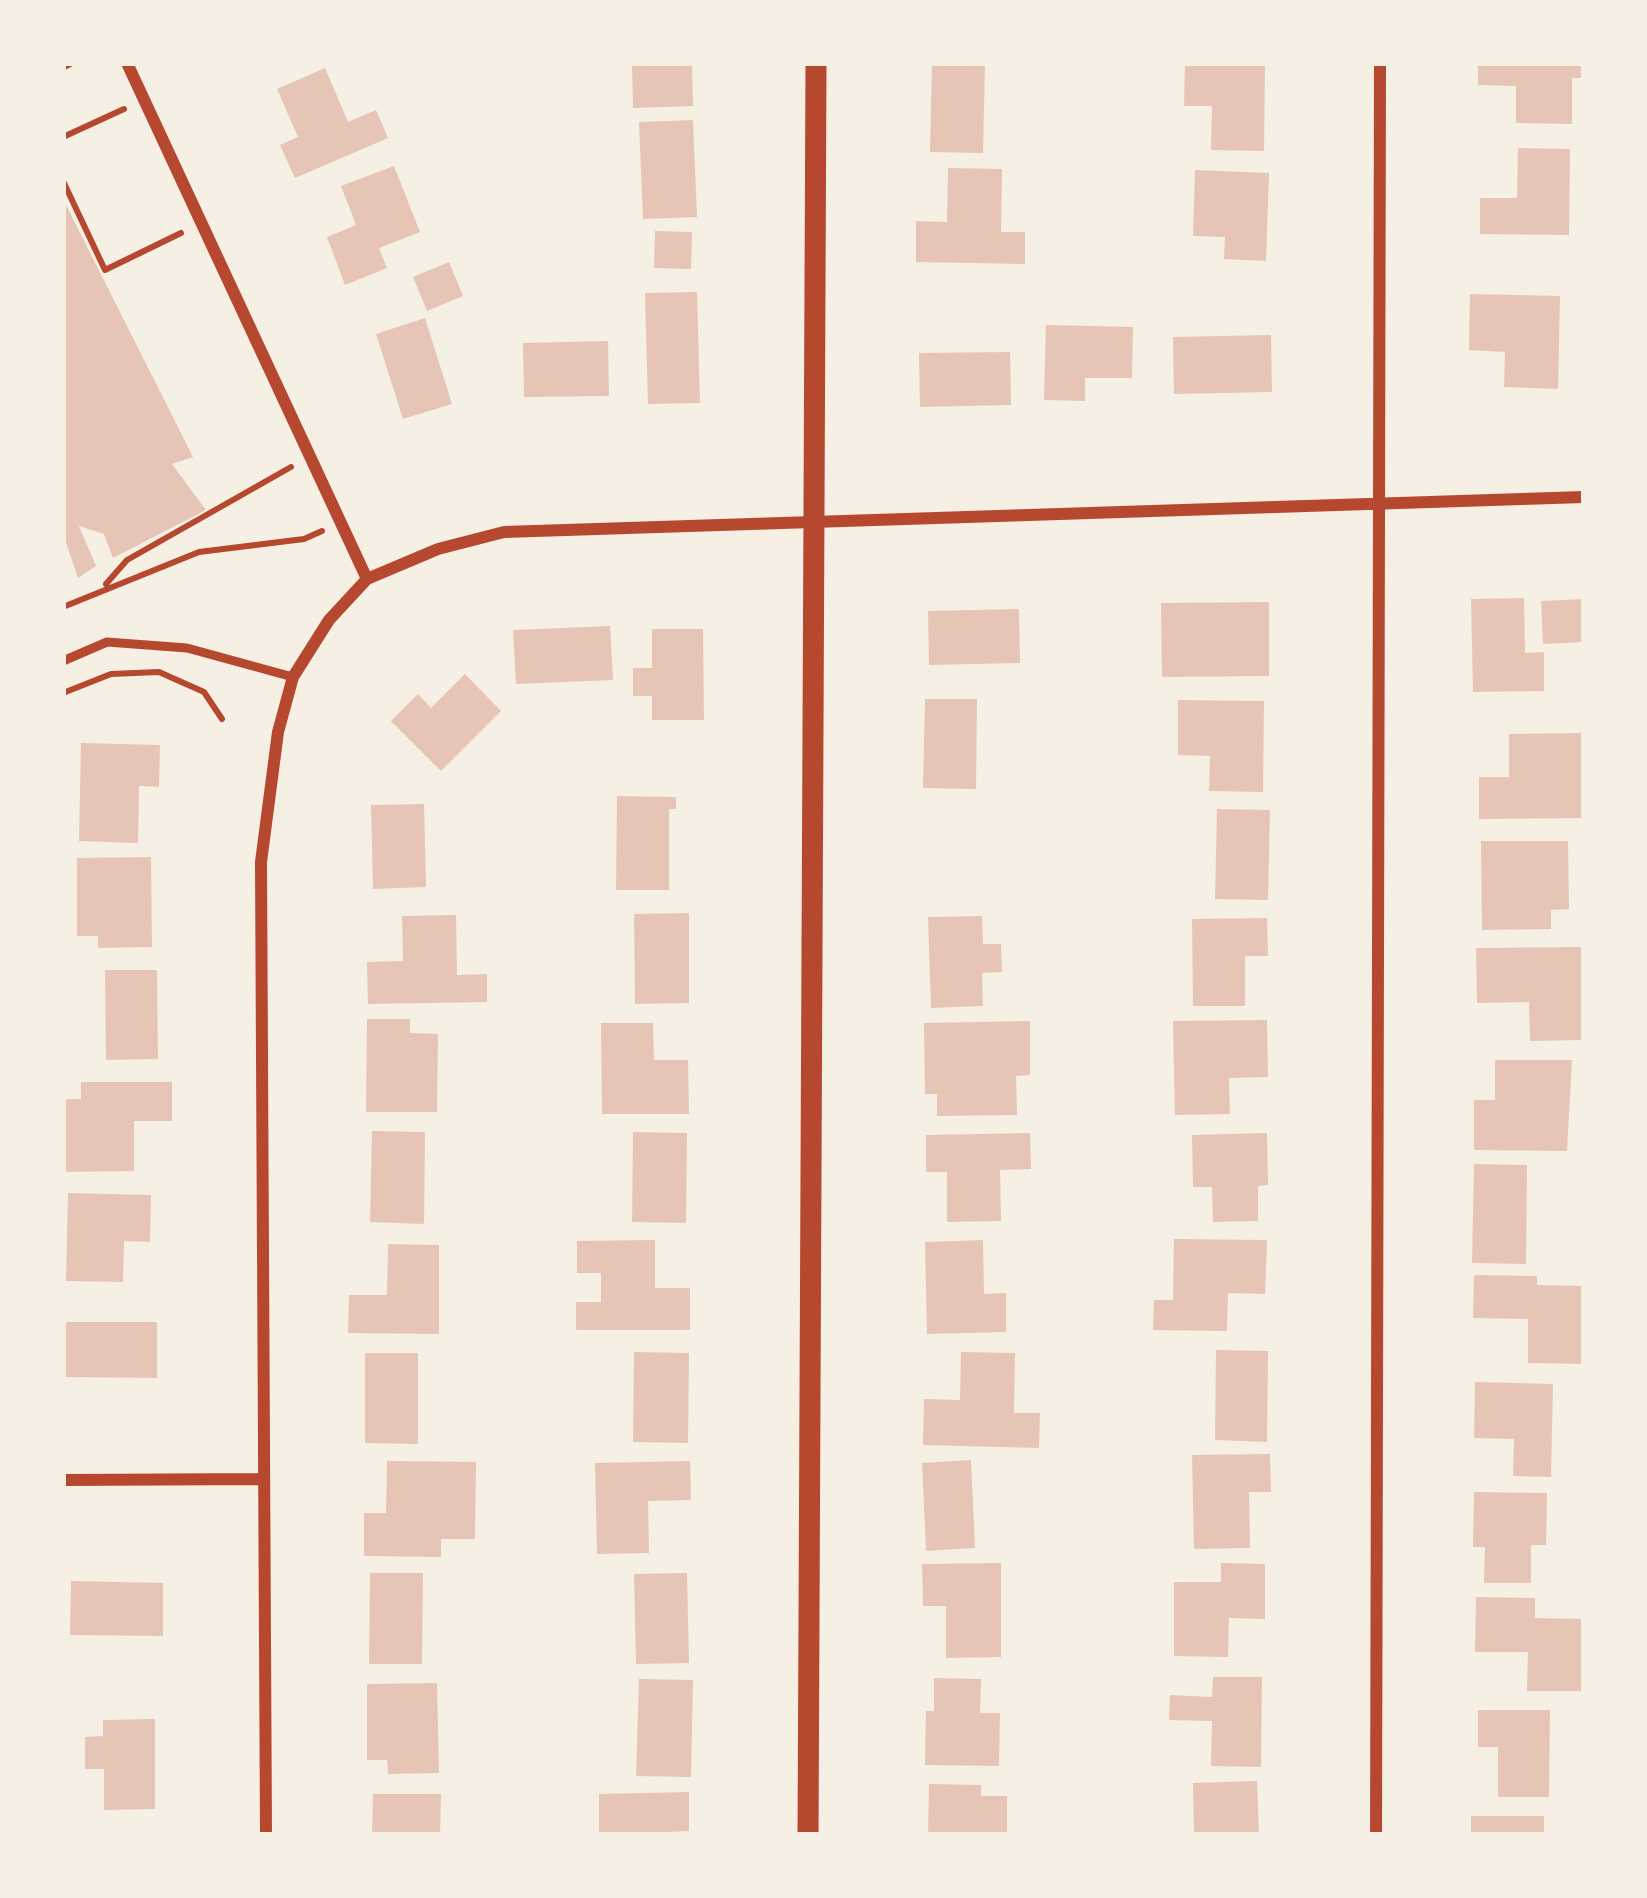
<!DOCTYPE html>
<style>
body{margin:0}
#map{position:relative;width:1647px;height:1898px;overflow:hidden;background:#f6efe4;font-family:Merriweather,serif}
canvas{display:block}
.frame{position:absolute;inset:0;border:66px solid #f6efe4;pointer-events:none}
</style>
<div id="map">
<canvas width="1647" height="1898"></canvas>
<div class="frame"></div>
</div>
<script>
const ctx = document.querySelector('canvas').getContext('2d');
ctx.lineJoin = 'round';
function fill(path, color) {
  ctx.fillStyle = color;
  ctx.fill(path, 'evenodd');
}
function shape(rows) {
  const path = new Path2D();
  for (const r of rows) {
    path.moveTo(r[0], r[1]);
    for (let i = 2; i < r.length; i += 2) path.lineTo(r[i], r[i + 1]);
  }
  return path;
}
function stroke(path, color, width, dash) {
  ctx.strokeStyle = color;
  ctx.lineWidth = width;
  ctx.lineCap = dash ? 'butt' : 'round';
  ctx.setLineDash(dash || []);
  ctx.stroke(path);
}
const building = shape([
 [632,63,692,63,693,106,633,108],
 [932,63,985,63,983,153,930,152],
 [1185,63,1265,63,1264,151,1211,150,1212,106,1184,106],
 [1478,63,1584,63,1584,78,1572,78,1572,124,1516,123,1516,86,1478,85],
 [325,68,348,122,376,110,388,138,295,178,280,145,298,137,277,89],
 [693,120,697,217,643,219,639,122],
 [1518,148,1570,149,1569,235,1480,234,1480,198,1517,198],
 [394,166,420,232,379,248,387,268,345,285,327,237,356,225,341,186],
 [948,168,1002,169,1001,232,1025,232,1025,264,916,262,916,221,947,222],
 [1195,170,1269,173,1266,261,1224,259,1225,237,1193,236],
 [63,199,193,457,172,464,206,510,113,558,104,534,79,526,96,566,78,578,63,534],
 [655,231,692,232,691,269,654,268],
 [449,262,463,296,427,311,413,277],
 [697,292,700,403,648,404,645,293],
 [1470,294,1560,296,1558,389,1504,387,1505,352,1469,350],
 [425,318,452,404,403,419,376,334],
 [1046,325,1133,327,1132,378,1085,378,1085,401,1044,400],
 [1271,335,1272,392,1174,394,1173,337],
 [608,341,609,396,524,397,523,343],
 [1010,352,1011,405,920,407,919,353],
 [1524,598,1525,653,1544,652,1544,691,1473,692,1471,599],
 [1583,599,1584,642,1543,644,1541,601],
 [1269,602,1269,676,1162,677,1161,603],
 [1019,609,1020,663,929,665,928,611],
 [610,626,613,680,516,684,513,630],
 [652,629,703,629,704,720,652,720,652,696,633,696,633,668,652,668],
 [465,674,501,711,441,771,391,721,418,694,431,708],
 [925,699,977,699,976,789,923,788],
 [1178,700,1264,701,1263,792,1209,791,1210,756,1178,755],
 [1584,733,1584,818,1479,819,1479,777,1509,777,1509,734],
 [81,743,160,745,159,787,139,786,138,843,79,841],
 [617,796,676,797,676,809,669,809,669,890,616,890],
 [424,804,426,887,373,889,371,805],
 [1217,809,1270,810,1268,900,1215,899],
 [1481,841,1568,841,1569,909,1551,910,1551,929,1482,930],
 [151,857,152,947,98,948,98,936,77,936,77,858],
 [689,913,689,1003,635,1004,634,914],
 [456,915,457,975,487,974,487,1002,368,1004,367,962,403,961,402,916],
 [982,916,983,944,1001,944,1002,972,982,973,983,1006,931,1008,928,917],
 [1267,918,1268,956,1245,956,1245,1006,1193,1006,1192,919],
 [1584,947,1584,1040,1530,1041,1529,1002,1477,1003,1476,948],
 [105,970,157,970,158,1059,106,1060],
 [367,1019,410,1019,410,1033,438,1034,437,1112,366,1112],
 [1267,1020,1268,1077,1229,1078,1230,1114,1175,1115,1173,1021],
 [1030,1021,1030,1075,1016,1076,1017,1115,937,1116,937,1094,925,1094,924,1023],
 [601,1023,653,1023,654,1060,688,1060,689,1114,602,1114],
 [1495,1060,1572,1060,1567,1151,1474,1150,1474,1100,1495,1100],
 [81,1082,172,1082,172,1121,134,1121,134,1171,63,1172,63,1099,81,1099],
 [372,1131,425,1132,424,1224,370,1222],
 [633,1132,687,1133,686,1223,632,1222],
 [1030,1133,1031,1169,1000,1170,1001,1221,947,1222,947,1172,926,1172,926,1135],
 [1267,1133,1268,1185,1258,1186,1258,1221,1213,1222,1212,1187,1193,1187,1192,1135],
 [1474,1164,1527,1165,1526,1264,1472,1263],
 [68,1193,151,1195,150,1242,124,1241,123,1282,66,1281],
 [1174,1239,1267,1240,1265,1294,1228,1293,1227,1331,1153,1330,1154,1300,1173,1300],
 [655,1240,655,1288,690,1288,690,1330,576,1330,576,1302,601,1302,601,1273,577,1273,577,1241],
 [983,1240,984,1294,1006,1293,1006,1332,927,1334,925,1242],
 [388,1244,439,1245,439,1334,348,1333,349,1295,387,1295],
 [1474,1275,1537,1276,1537,1285,1584,1286,1584,1364,1528,1363,1528,1319,1473,1318],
 [63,1322,157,1322,157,1378,63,1377],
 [1216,1350,1268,1351,1267,1442,1215,1440],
 [634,1352,689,1353,688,1443,633,1442],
 [961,1352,1015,1353,1014,1413,1040,1413,1039,1448,923,1445,924,1399,960,1400],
 [365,1353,418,1353,418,1444,365,1443],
 [1475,1382,1553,1384,1551,1477,1513,1476,1514,1439,1474,1438],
 [1270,1454,1271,1492,1249,1492,1250,1548,1194,1549,1192,1455],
 [971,1460,975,1548,926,1551,922,1463],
 [387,1461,476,1462,475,1539,441,1539,441,1557,364,1556,364,1513,386,1513],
 [690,1461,691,1500,648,1501,649,1553,597,1554,595,1463],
 [1474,1492,1547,1493,1546,1545,1531,1545,1531,1583,1484,1583,1485,1547,1473,1547],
 [1001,1563,1001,1657,946,1658,946,1606,923,1606,922,1564],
 [1221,1563,1265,1564,1265,1619,1229,1618,1228,1657,1174,1656,1174,1582,1221,1582],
 [370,1573,423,1573,422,1664,369,1664],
 [687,1573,689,1663,636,1664,634,1574],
 [71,1581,163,1583,163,1636,70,1635],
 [1476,1597,1535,1598,1535,1618,1584,1619,1583,1691,1527,1691,1528,1652,1475,1652],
 [1213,1677,1262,1677,1261,1767,1211,1766,1212,1721,1169,1720,1170,1695,1212,1697],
 [934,1678,981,1679,980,1713,1000,1713,999,1766,925,1765,926,1711,934,1711],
 [639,1679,693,1680,691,1777,636,1776],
 [437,1683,439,1773,388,1774,387,1760,367,1760,367,1684],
 [1478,1710,1550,1710,1549,1797,1498,1797,1498,1747,1478,1747],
 [155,1719,155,1809,104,1810,104,1769,85,1769,85,1737,103,1736,103,1720],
 [1257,1781,1259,1835,1194,1835,1193,1783],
 [929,1784,981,1785,981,1796,1007,1796,1007,1835,928,1835],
 [689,1792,689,1831,599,1835,599,1794],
 [373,1794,441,1794,440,1835,372,1835],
 [1471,1816,1544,1816,1544,1835,1471,1835]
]);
const path = shape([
 [63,137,124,109],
 [63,181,105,270,181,233],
 [106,584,127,560,291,467],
 [63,607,199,552,304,539,322,531],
 [63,693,111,674,159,672,204,692,222,719]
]);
const service = shape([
 [63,66,69,63],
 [63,661,107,642,187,648,293,677]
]);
const minor = shape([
 [127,63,367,579],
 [63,1480,263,1479],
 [266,1835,261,862,278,732,293,677,329,620,367,579,438,549,504,532,1584,497],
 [1376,1835,1380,63]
]);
const tertiary = shape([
 [808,1835,816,63]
]);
fill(building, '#e6c5b7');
stroke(path, '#b5482f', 6);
stroke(service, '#b5482f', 9);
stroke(minor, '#b5482f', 12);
stroke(tertiary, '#b5482f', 21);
</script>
